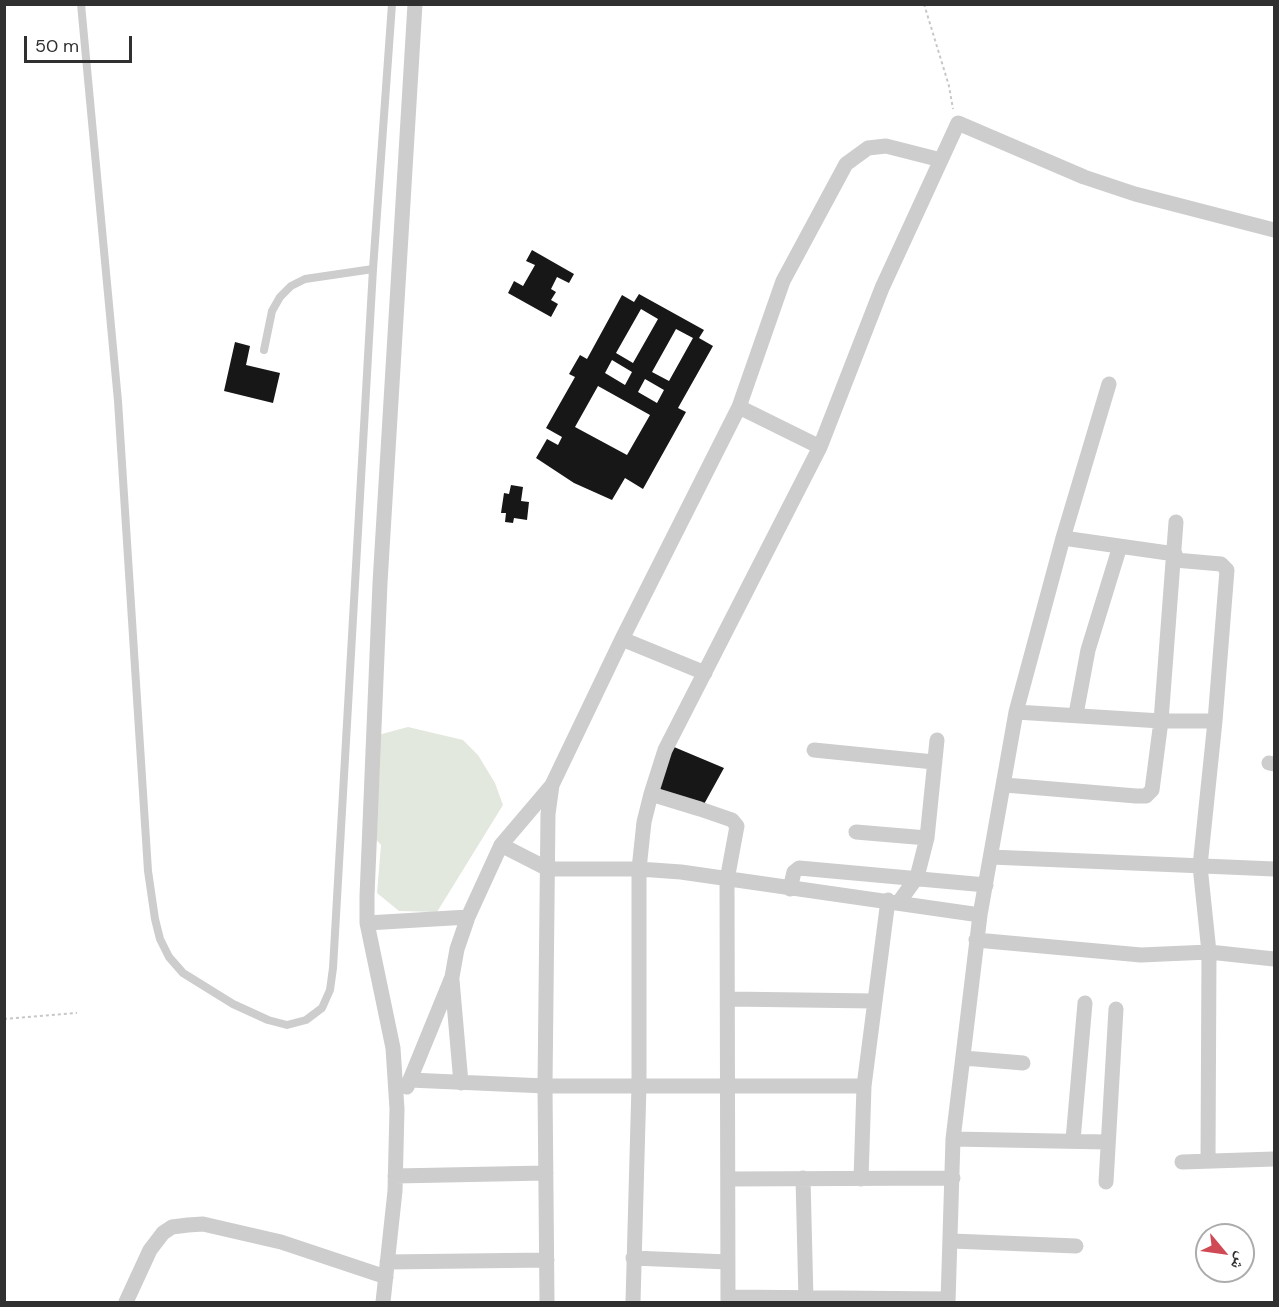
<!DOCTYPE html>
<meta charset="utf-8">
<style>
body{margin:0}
#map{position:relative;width:1279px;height:1307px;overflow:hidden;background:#fff;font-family:"DM Sans","Noto Naskh Arabic",sans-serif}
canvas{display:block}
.frame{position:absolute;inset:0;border:6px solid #303030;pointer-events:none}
.north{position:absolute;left:1195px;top:1223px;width:60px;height:60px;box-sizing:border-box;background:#fff;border:2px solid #acacac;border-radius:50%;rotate:119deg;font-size:16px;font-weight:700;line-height:24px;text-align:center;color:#303030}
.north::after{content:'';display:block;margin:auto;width:21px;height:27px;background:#d04a55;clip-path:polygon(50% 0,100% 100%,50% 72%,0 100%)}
.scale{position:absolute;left:24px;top:36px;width:108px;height:27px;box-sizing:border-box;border:3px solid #303030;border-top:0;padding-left:8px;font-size:18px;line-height:21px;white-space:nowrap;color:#303030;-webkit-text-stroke:4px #fff;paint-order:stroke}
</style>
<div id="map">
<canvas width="1279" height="1307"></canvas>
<div class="frame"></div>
<div class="north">ش</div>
<div class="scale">50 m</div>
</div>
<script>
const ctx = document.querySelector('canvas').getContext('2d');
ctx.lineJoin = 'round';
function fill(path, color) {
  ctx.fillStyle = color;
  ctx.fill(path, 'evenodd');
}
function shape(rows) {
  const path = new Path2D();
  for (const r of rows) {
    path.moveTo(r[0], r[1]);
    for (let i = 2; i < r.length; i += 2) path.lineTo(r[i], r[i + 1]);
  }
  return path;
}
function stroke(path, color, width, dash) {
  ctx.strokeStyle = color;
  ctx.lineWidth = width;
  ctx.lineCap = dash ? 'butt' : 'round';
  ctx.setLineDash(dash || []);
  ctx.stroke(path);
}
const green = shape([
 [408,727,463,740,478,755,495,783,503,805,437,912,399,911,377,893,381,845,373,836,378,735]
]);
const building = shape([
 [532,250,574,274,569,283,557,277,551,289,556,292,551,300,558,304,551,317,508,293,514,281,523,286,535,265,526,261],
 [639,294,704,330,699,338,713,346,678,408,686,412,643,489,625,478,612,500,574,483,536,458,547,439,558,445,562,437,546,428,575,377,569,374,580,355,587,359,622,295,634,302],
 [641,309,658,319,633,363,616,353],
 [676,329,693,338,669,381,652,372],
 [612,360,632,372,625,385,605,373],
 [645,379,664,390,657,403,638,392],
 [598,386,650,415,627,455,575,427],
 [235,342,250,346,246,365,280,373,273,403,224,391],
 [511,485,523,487,521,501,529,502,527,520,514,518,513,523,505,522,506,513,501,513,504,493,509,494],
 [674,747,724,768,703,806,653,791]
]);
const path = shape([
 [924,4,949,86,953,109],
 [4,1019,77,1013]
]);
const service = shape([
 [81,4,118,401,148,871,155,919,160,939,169,957,183,973,233,1004,268,1020,287,1025,306,1020,322,1008,330,990,333,968,373,269,392,4],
 [264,350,272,311,280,297,291,286,305,279,373,269]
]);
const minor = shape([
 [739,407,820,447],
 [1063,538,1175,554],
 [1175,560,1221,564,1227,570,1215,721,1200,866,1209,952,1208,1160],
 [622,639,705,673],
 [1016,712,1161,721,1215,721],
 [1076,714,1088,650,1120,546],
 [814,750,934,762],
 [1269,763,1274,764],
 [1005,785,1136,796,1146,796,1152,790,1161,721,1176,522],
 [651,794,700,809,732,820,737,826,727,880,728,1302],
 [856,832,927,838],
 [501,845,548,869,639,869,681,872,980,915],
 [991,857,1274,869],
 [790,889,794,872,799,868,986,885],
 [899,902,917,877,927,838,937,740],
 [367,923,468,917],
 [976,940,1141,955,1209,952,1274,959],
 [452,980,461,1083],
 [729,999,874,1001],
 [964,1058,1023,1063],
 [410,1080,545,1086,864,1086],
 [407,1087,452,977,457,949,468,917,501,845,552,785],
 [953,1139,1106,1142],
 [1073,1140,1085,1003],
 [1182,1162,1274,1159],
 [395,1176,546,1173],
 [803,1178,806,1300],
 [729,1179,953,1178],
 [861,1179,864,1086,888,900],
 [1106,1182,1116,1009],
 [952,1241,1076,1246],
 [633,1258,728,1262],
 [387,1262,547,1260],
 [728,1297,948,1299],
 [126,1302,150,1250,163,1233,172,1227,188,1225,203,1224,281,1242,386,1277],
 [383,1302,395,1191,397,1109,393,1048,367,923,367,896,380,583,415,4],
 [547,1302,545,1086,548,814,552,785,622,639,739,407,783,281,846,164,868,148,886,146,941,160],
 [633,1302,639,1085,639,869,644,822,651,794,665,750,820,447,882,288,958,123,1084,177,1135,194,1274,230],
 [948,1302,953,1139,980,915,1016,712,1063,538,1109,384]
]);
fill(green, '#e3e8de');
fill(building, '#171717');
stroke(path, '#c7c7c7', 2, [3, 3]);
stroke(service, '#cdcdcd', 8);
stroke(minor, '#cdcdcd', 15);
</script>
